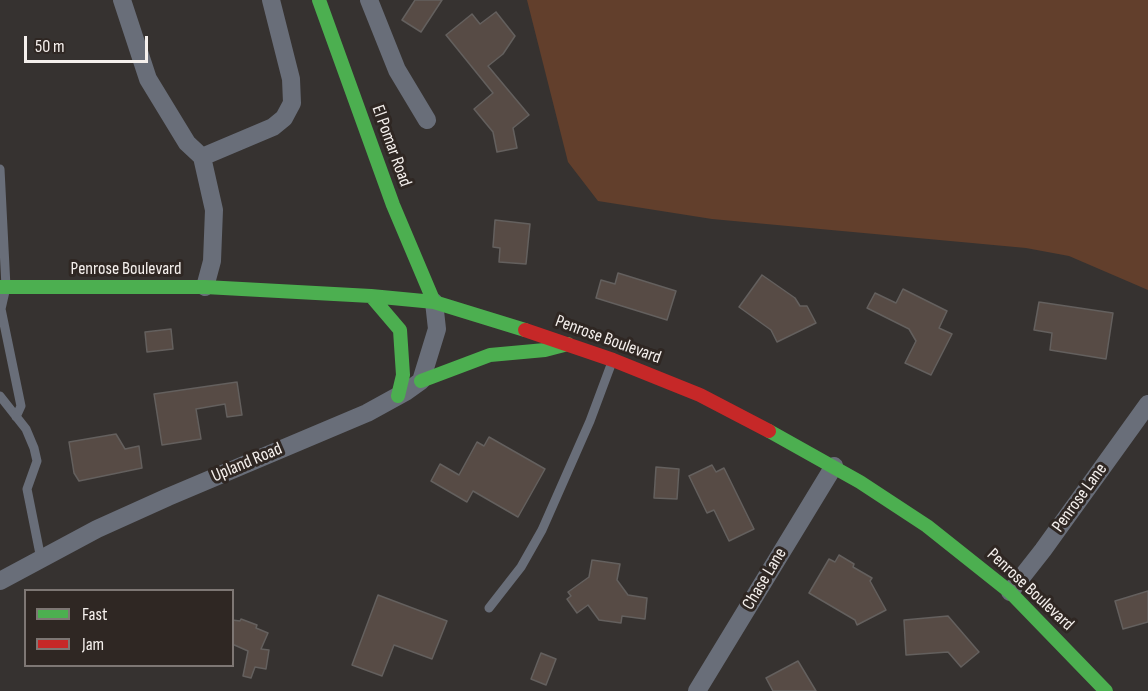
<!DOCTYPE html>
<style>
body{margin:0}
#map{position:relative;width:1148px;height:691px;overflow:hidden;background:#363230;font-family:"Sofia Sans Condensed",sans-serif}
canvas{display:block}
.legend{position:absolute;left:24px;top:589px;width:210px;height:78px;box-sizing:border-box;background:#2f2723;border:2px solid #7e7774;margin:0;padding:8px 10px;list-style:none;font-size:18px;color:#f5f0ed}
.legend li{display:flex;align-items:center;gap:12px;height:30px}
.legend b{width:30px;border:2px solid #7e7774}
.scale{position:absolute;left:24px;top:36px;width:124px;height:27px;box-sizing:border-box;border:3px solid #f5f0ed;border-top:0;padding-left:8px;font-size:18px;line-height:21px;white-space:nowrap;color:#f5f0ed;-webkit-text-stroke:4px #2f2723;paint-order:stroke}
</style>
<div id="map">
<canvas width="1148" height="691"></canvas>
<ul class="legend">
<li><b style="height:8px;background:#4caf50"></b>Fast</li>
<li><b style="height:8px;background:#c62828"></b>Jam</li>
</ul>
<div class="scale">50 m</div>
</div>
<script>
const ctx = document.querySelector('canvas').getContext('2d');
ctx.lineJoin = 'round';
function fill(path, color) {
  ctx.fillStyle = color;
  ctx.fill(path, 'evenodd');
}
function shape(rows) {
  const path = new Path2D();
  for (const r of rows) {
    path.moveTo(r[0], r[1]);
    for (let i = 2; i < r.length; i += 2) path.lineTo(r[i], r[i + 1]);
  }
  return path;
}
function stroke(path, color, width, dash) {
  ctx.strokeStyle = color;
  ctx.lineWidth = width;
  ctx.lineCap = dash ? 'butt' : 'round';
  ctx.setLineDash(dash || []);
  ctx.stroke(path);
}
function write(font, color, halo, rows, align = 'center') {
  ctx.font = font + ' "Sofia Sans Condensed",sans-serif';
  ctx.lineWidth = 6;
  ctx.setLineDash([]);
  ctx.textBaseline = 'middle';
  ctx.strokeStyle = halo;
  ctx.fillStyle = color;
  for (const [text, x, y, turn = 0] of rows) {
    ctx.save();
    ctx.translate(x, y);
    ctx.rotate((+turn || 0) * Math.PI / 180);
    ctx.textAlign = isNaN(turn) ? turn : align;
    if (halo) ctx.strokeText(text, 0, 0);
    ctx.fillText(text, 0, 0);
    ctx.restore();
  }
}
const green = shape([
 [527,0,1148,0,1148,290,1069,256,1026,248,712,219,598,201,568,162]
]);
const building = shape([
 [415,0,442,0,421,32,402,20,415,0],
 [496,12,515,36,503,54,488,66,529,115,513,128,517,148,497,152,493,132,474,109,493,93,446,35,472,14,480,24,496,12],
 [495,220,530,224,526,264,499,262,500,248,493,247,495,220],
 [618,273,676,291,667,320,596,298,601,280,615,284,618,273],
 [762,275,795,298,800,306,807,306,816,323,777,342,771,330,739,307,762,275],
 [903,289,947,311,939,328,952,334,931,375,905,363,916,341,909,329,867,308,875,293,896,303,903,289],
 [1039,302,1113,313,1106,359,1050,350,1052,333,1034,330,1039,302],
 [171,329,173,349,147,352,145,332,171,329],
 [237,382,242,415,227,417,225,404,196,409,201,439,162,445,154,394,237,382],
 [116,434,125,449,139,446,142,468,79,481,74,473,69,442,116,434],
 [489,437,545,469,518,517,473,491,467,502,431,481,440,464,459,475,477,442,484,446,489,437],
 [712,465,716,472,724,468,754,529,729,541,714,510,707,513,689,476,712,465],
 [656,467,679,469,677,499,654,498,656,467],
 [839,555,854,564,853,567,872,578,870,581,886,610,857,625,855,620,809,593,829,559,835,562,839,555],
 [592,560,620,564,617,580,628,595,647,598,645,619,622,616,621,623,599,620,588,605,577,613,567,599,571,596,568,592,589,577,592,560],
 [1148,591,1148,622,1123,629,1115,601,1148,591],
 [378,595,447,621,432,659,394,645,382,676,352,665,378,595],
 [948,616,979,652,961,667,948,652,906,655,904,620,948,616],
 [241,619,257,625,256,628,268,633,261,649,269,650,266,669,255,667,251,678,243,676,248,651,232,644,232,620,240,621,241,619],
 [541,653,556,659,546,685,531,679,541,653],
 [798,661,816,691,773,691,766,678,798,661]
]);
const lane = shape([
 [0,169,6,287,1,309,21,406,16,417],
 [0,396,26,429,34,448,37,461,27,489,41,559],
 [489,608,521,567,542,530,590,421,612,362]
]);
const street = shape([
 [122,0,148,79,187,143,202,157,214,210,212,261,205,287],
 [369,0,397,70,427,120],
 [202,157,273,127,284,118,292,103,291,79,271,0],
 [0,581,97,529,168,497,367,413,407,391,421,381,437,329,434,302],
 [1010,592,1043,550,1148,404],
 [697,691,834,466]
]);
const fast = shape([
 [319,0,393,205,434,302],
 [0,287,205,287,371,296,434,302,525,330],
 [371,296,400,330,403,375,398,396],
 [421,381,490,355,545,350,568,344],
 [769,431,860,482,927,526,1010,592,1106,691]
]);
const jam = shape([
 [525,330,613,360,700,395,769,431]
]);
const streetNames = [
 ["El Pomar Road",391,146,70],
 ["Penrose Boulevard",126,269],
 ["Penrose Boulevard",608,340,20],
 ["Upland Road",247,463,-23],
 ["Penrose Lane",1080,498,-54],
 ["Chase Lane",765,579,-59],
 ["Penrose Boulevard",1030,590,43]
];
fill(green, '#623f2c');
fill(building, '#574b45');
stroke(building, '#64605e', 1.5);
stroke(lane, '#696e79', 9);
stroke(street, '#696e79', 18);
stroke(fast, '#4caf50', 14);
stroke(jam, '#c62828', 14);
write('18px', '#f5f0ed', '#2f2723', streetNames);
</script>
